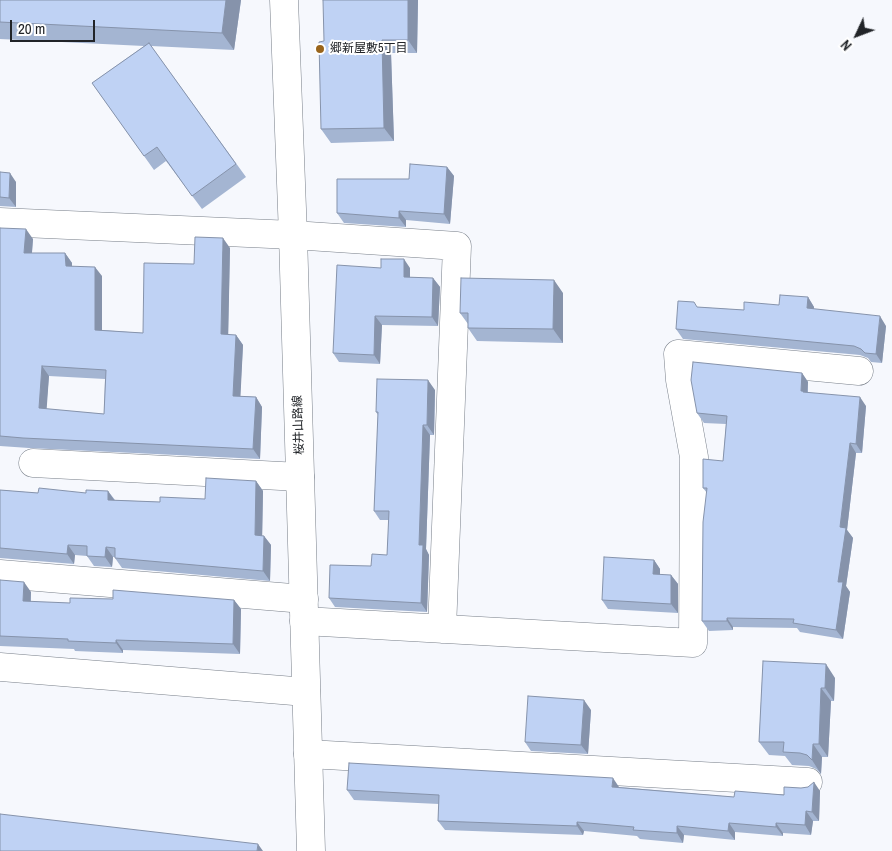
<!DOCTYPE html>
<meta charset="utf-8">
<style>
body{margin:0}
#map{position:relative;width:892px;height:851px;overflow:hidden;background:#f6f8fd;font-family:"Archivo Narrow",sans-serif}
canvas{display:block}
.north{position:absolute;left:832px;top:10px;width:50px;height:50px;-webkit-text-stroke:4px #fff;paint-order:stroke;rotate:227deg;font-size:14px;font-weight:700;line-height:20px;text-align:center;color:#212428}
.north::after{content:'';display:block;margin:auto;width:18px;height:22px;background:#212428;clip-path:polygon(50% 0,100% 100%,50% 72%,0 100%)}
.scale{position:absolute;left:10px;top:20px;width:85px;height:22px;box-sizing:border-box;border:2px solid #212428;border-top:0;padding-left:6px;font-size:15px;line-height:18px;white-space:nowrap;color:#212428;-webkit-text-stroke:4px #fff;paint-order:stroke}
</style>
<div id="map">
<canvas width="892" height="851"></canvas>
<div class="north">N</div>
<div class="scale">20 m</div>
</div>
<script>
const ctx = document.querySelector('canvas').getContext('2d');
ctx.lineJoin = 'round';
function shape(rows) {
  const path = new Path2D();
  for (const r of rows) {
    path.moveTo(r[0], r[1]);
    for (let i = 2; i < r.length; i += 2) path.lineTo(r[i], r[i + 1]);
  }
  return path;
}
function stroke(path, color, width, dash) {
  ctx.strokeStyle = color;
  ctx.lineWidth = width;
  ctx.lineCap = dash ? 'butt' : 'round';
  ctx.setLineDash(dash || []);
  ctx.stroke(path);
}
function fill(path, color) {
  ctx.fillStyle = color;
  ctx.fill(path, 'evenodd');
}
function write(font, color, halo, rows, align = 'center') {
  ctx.font = font + ' "Archivo Narrow","Noto Sans JP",sans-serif';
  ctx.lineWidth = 4;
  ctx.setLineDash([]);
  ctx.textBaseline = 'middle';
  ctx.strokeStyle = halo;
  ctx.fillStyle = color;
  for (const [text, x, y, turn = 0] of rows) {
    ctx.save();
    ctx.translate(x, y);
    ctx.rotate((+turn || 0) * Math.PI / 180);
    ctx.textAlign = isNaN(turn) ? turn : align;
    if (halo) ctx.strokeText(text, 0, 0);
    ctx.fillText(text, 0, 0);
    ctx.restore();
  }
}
const street = shape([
 [0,222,293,235,457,246,442,629],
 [33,463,300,477],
 [0,574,304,599],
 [304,621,693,643,694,457,680,380,678,354,859,371],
 [0,667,306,692],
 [308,754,808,782]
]);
const secondary = shape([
 [284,0,293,235,311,851]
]);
const wall = shape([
 [0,0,241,0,234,50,151,46,246,177,202,209,166,161,154,170,92,83,144,46,0,39],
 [418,0,417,53,391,53,394,141,331,143,321,129,324,41],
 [447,167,454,176,450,224,406,220,406,227,344,223,337,213,409,179],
 [0,172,16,182,16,207,0,206],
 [0,228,33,239,32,253,65,253,72,263,72,266,102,276,102,330,143,333,194,264,230,248,228,335,236,335,243,345,240,396,256,397,262,407,260,459,29,448,0,446],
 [49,376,105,379,104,414,46,409],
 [381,268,410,268,410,277,433,278,440,287,438,326,382,325,380,364,339,362,333,353],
 [563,293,563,343,477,341,468,328,468,324,460,313],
 [808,297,814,307,814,309,886,326,882,363,871,362,868,358,860,355,683,339,676,329,697,307,744,310,779,305],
 [802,373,808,382,808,393,866,406,862,453,856,453,847,530,853,538,846,586,850,592,843,639,800,632,797,628,733,627,733,630,709,631,702,621,707,493,703,488,723,461,726,424,704,423,697,413],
 [435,390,434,435,430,435,426,549,429,555,427,612,335,607,329,598,387,555,389,520,380,520,374,511,378,415,376,412],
 [256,481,263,491,262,536,264,536,271,545,270,581,122,568,115,558,115,557,113,557,112,567,94,566,87,556,75,555,74,564,0,558,0,490,38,493,86,493,108,491,115,500,160,502,205,499],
 [654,560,660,569,660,575,671,575,678,584,678,613,608,609,602,600],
 [0,580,31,592,31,602,70,603,113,599,234,600,241,609,240,654,123,650,123,653,75,651,74,649,0,646],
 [763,661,835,678,834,701,831,701,828,757,822,757,821,774,816,769,809,766,792,765,785,756,769,755,759,742],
 [591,710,588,754,531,751,525,742],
 [619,787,734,797,784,795,820,791,819,821,813,821,811,835,783,833,783,836,735,832,735,840,684,835,683,843,640,839,637,836,584,831,583,835,445,830,438,821,439,804,354,800,347,790]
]);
const shadedWall = shape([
 [226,0,241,0,234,50,222,33],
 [408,0,418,0,417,53,408,40],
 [382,40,391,53,394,141,384,128],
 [447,167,454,176,450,224,444,214],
 [10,173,16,182,16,207,9,198],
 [399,211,406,220,406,227,399,218],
 [26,229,33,239,31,263,24,253],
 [223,238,230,248,228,344,221,334],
 [65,253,72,263,72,276,66,266],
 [404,259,410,268,410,286,404,277],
 [95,267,102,276,102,340,95,330],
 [433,278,440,287,438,326,432,317],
 [554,280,563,293,563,343,553,329],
 [808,297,814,307,813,318,807,308],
 [375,316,382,325,380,364,374,355],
 [880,316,886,326,882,363,876,354],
 [236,335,243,345,240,406,233,396],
 [42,366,49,376,46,418,39,408],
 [802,373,808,382,807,397,801,391],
 [428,380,435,390,434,435,427,425],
 [256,397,262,407,260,459,253,449],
 [860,397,866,406,862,453,856,444],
 [423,425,430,435,426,549,429,555,427,612,421,603,419,545],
 [850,443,856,453,847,530,853,538,846,586,850,592,843,639,836,630,840,527],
 [256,481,263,491,262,545,255,535],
 [108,491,115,501,108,500],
 [264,536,271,545,270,581,263,571],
 [68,545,75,555,74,564,67,554],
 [106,547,113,557,112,567,105,557],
 [654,560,660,569,660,583,653,574],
 [671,575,678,584,678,613,671,604],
 [24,582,31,592,30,611,23,601],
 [234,600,241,609,240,654,233,644],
 [727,618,733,627,733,630,727,621],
 [116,640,123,650,123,653,116,643],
 [826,664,835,678,834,701,825,688],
 [821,688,831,701,828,757,819,744],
 [584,700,591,710,588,754,581,745],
 [813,744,822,757,821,774,812,760],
 [613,778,619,787,612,787],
 [814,782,820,791,819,821,812,812],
 [806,811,813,821,811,835,805,825],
 [577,822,584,831,583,835,577,826],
 [729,823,735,832,735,840,728,831],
 [776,823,783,833,783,836,776,827],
 [677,826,684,835,683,843,677,833],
 [258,844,263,851,257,851]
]);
const building = shape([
 [0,0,226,0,222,33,0,22,0,0],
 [323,0,408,0,408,40,382,40,384,128,321,129,319,42,324,41,323,0],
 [149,43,236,164,192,196,157,147,144,156,92,83,149,43],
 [410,164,447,167,444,214,399,211,399,218,337,213,337,179,409,179,410,164],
 [0,172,10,173,9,198,0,197,0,172],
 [0,228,26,229,24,253,65,253,66,266,95,267,95,330,143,333,144,263,194,264,195,237,223,238,221,334,236,335,233,396,256,397,253,449,23,438,0,436,0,228],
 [42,366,106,370,104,414,39,408,42,366],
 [381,259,404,259,404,277,433,278,432,317,375,316,374,355,333,353,337,265,381,268,381,259],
 [461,278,554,280,553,329,468,328,468,313,460,313,461,278],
 [780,295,808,297,807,308,880,316,876,354,865,353,861,349,854,346,676,329,678,301,694,302,697,307,744,310,744,302,779,305,780,295],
 [693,362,802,373,801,391,803,391,803,392,860,397,856,444,850,443,840,527,846,528,838,582,843,582,836,630,793,623,794,619,727,618,727,621,702,621,703,522,707,488,703,488,703,459,723,461,727,416,697,413,691,380,693,362],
 [377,379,428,380,427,425,423,425,419,545,423,545,421,603,329,598,330,565,371,566,372,554,387,555,389,511,374,511,378,412,376,412,377,379],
 [206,478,256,481,255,535,264,536,263,571,115,558,115,548,106,547,105,557,87,556,87,546,68,545,67,554,0,548,0,490,38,493,39,488,86,493,86,490,108,491,108,500,160,502,160,497,205,499,206,478],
 [604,557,654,560,653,574,671,575,671,604,602,600,604,557],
 [0,580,24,582,23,601,70,603,70,598,113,599,113,590,234,600,233,644,116,640,116,643,68,641,68,639,0,636,0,580],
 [763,661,826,664,825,688,821,688,819,744,813,744,812,760,807,755,800,753,783,752,784,742,759,742,763,661],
 [528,696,584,700,581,745,525,742,528,696],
 [349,763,613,778,612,787,734,797,735,791,784,795,784,787,801,788,808,787,814,782,812,812,806,811,805,825,776,823,776,827,729,823,728,831,677,826,677,833,633,830,634,827,577,822,577,826,438,821,439,795,347,790,349,763],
 [0,814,258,844,257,851,0,851,0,814]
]);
const markers = [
 [320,49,5,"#99641b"]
];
const poiNames = [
 ["郷新屋敷5丁目",330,49]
];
const streetNames = [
 ["桜井山路線",299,425,-92]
];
stroke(street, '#787f89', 29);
stroke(secondary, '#787f89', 29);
stroke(street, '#fff', 28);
stroke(secondary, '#fff', 28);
fill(wall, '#a4b5d2');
fill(shadedWall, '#8693ab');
fill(building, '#bfd2f4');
stroke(building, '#8693ab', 1);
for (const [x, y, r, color] of markers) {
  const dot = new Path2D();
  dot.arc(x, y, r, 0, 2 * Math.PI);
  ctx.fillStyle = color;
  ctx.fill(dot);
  stroke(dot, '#fff', 2);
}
write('12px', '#212428', '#fff', poiNames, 'left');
write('12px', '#212428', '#fff', streetNames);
</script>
